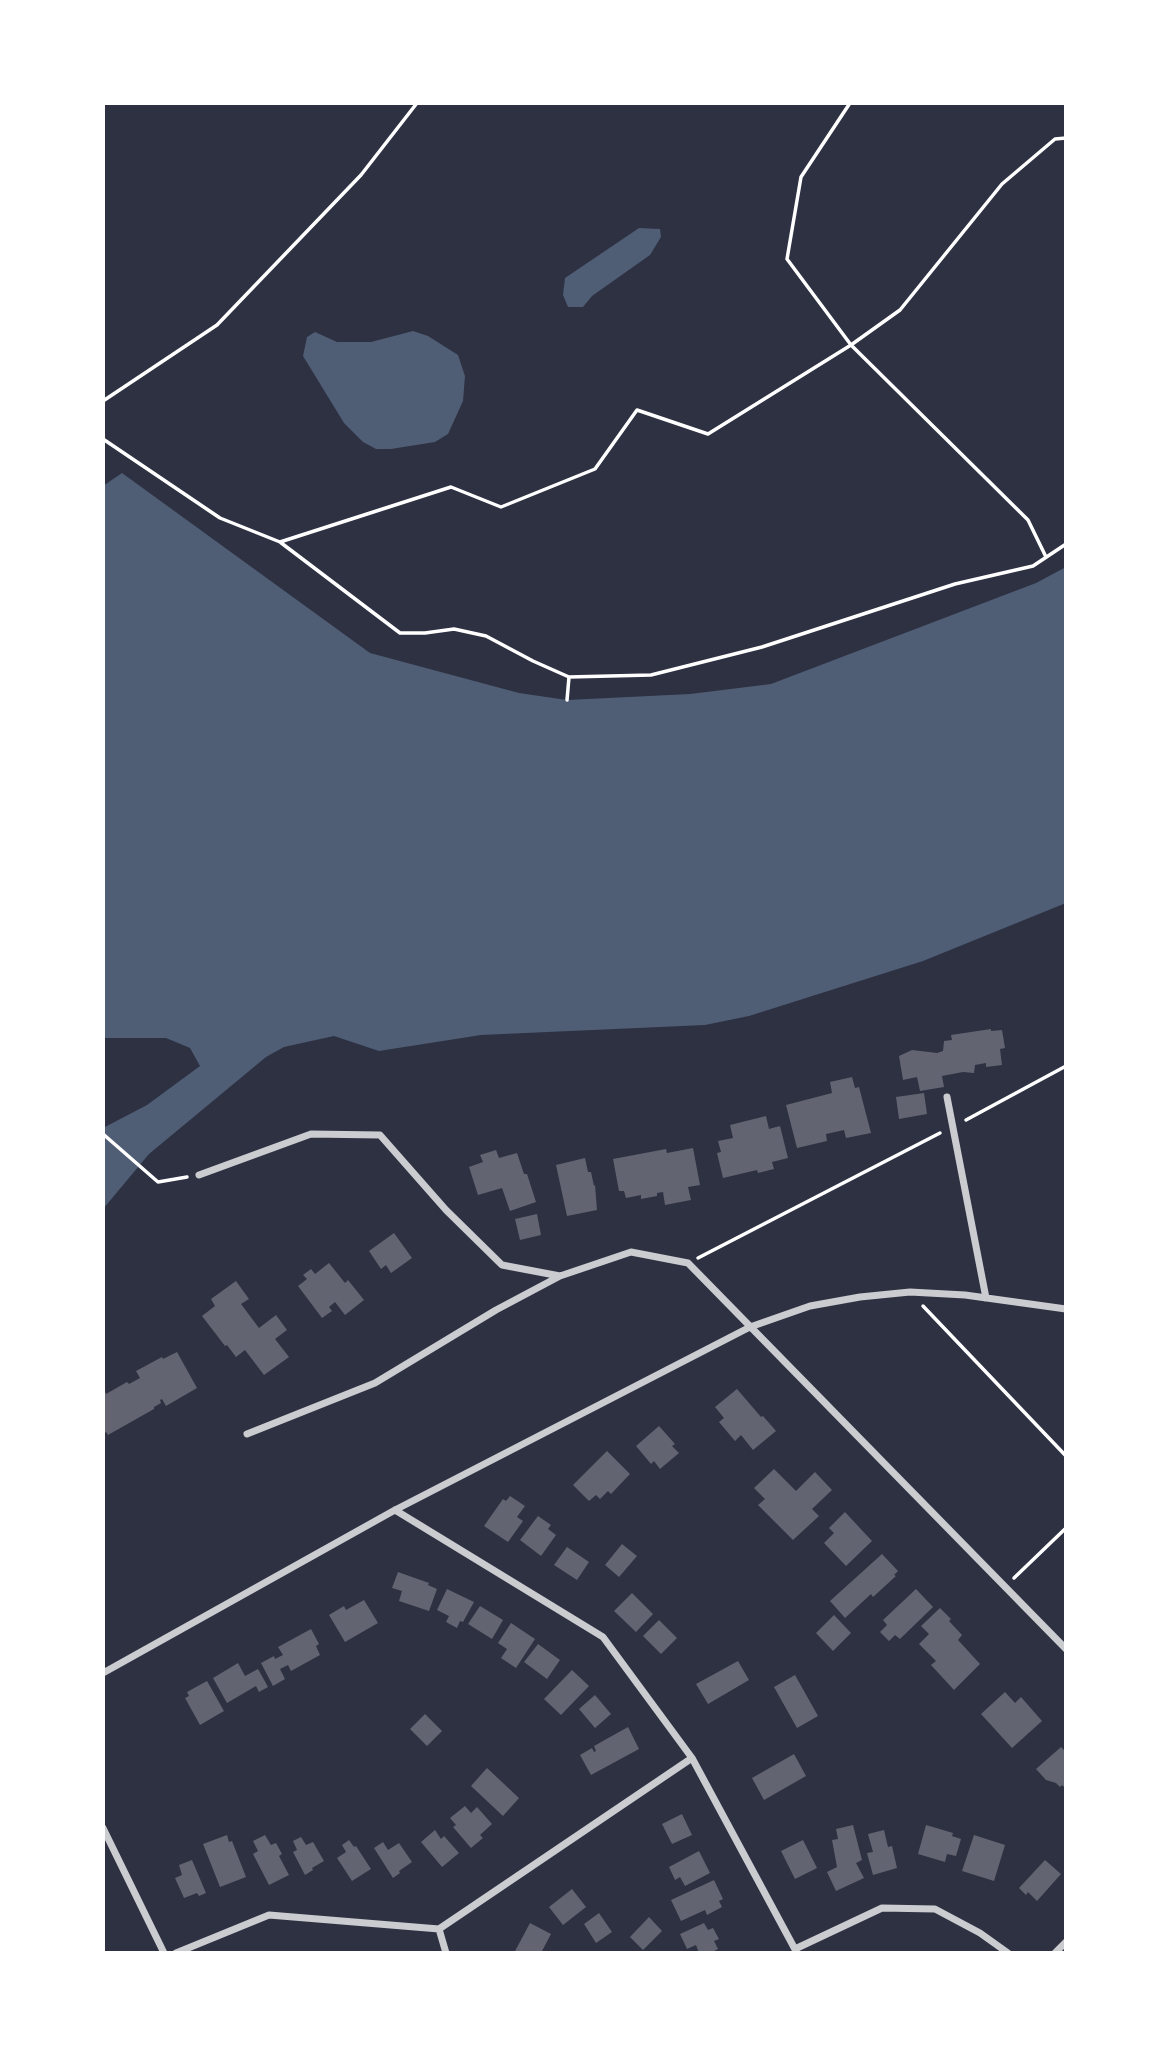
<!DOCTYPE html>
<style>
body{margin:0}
#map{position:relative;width:1169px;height:2056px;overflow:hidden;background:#2d3142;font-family:"Source Sans 3",sans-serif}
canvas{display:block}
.frame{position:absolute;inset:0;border:105px solid #fff;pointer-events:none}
</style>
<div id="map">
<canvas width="1169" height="2056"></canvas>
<div class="frame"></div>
</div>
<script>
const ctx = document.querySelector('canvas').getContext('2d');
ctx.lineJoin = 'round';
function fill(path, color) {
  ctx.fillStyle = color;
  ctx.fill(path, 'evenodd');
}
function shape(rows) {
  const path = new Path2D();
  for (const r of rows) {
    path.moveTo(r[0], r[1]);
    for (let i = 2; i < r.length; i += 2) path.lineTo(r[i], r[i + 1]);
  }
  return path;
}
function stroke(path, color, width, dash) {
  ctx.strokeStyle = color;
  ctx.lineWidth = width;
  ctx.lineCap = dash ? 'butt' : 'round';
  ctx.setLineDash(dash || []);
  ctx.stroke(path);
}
const water = shape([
 [639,228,660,229,661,237,650,255,592,296,583,307,568,307,563,295,565,278],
 [413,331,428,336,458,355,465,376,463,401,448,434,435,442,391,449,376,449,363,442,344,423,303,356,307,337,315,332,337,342,371,342],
 [122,473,370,653,519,693,567,700,690,694,771,684,1036,583,1066,567,1066,903,923,961,749,1016,705,1025,481,1035,379,1051,334,1036,284,1047,266,1057,149,1154,103,1209,103,1128,147,1105,200,1066,190,1048,166,1038,103,1038,103,486]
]);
const building = shape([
 [991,1029,991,1031,1002,1030,1005,1048,1000,1049,1002,1065,986,1067,986,1063,975,1065,974,1073,963,1072,942,1076,944,1087,920,1091,917,1077,903,1080,899,1056,912,1050,937,1053,943,1051,944,1041,952,1040,951,1035],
 [852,1077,855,1088,859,1087,871,1133,846,1138,844,1130,826,1134,827,1141,797,1148,786,1105,832,1093,830,1082],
 [924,1093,927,1114,899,1119,896,1097],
 [766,1116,769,1129,780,1126,788,1158,772,1162,774,1169,758,1173,757,1170,723,1178,717,1153,721,1152,718,1141,733,1138,730,1125],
 [693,1148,700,1185,688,1187,691,1200,665,1205,663,1192,657,1193,657,1196,641,1199,641,1195,626,1198,624,1191,619,1191,613,1159,666,1149,667,1153],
 [496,1150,499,1158,517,1153,524,1174,527,1174,536,1202,510,1211,502,1188,478,1195,469,1167,483,1162,480,1155],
 [585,1158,588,1172,591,1172,594,1186,595,1185,597,1210,567,1216,556,1165],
 [537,1214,541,1235,520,1240,515,1219],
 [394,1233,412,1258,391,1273,386,1265,381,1269,369,1251],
 [329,1263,345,1283,348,1280,364,1300,345,1315,335,1302,329,1307,332,1311,322,1318,298,1286,307,1279,303,1275,311,1269,315,1274],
 [236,1281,249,1299,241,1304,259,1328,276,1315,287,1330,275,1339,289,1357,264,1375,245,1350,236,1357,227,1345,225,1346,202,1316,215,1306,211,1299],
 [177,1352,197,1388,166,1406,162,1399,160,1400,161,1403,154,1407,154,1409,108,1435,106,1432,103,1434,103,1387,106,1394,127,1382,129,1384,140,1378,136,1371,162,1357,163,1359],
 [737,1389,761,1417,763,1416,776,1431,753,1450,741,1435,735,1441,719,1422,724,1418,715,1407],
 [659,1426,675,1444,672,1446,679,1453,660,1469,654,1461,651,1464,636,1446],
 [607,1451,630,1474,611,1494,608,1491,600,1499,596,1495,589,1501,573,1485],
 [774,1469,796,1491,815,1472,832,1490,812,1509,819,1516,793,1540,758,1505,765,1499,754,1488],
 [510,1496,525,1506,517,1517,523,1521,508,1542,484,1526,503,1499,506,1501],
 [845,1512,872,1541,846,1566,824,1543,834,1533,829,1528],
 [538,1516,551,1525,548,1529,556,1535,541,1556,520,1540],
 [622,1544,637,1556,619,1577,605,1565],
 [567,1547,589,1562,577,1580,554,1565],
 [882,1554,898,1571,894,1575,896,1576,873,1597,871,1594,845,1618,830,1601],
 [398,1572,429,1583,428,1585,437,1589,429,1611,399,1601,402,1591,392,1588],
 [447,1589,474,1602,463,1622,460,1621,457,1628,446,1622,449,1616,437,1610],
 [916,1589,933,1607,900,1639,895,1635,889,1641,880,1632,887,1625,883,1620],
 [632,1593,653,1614,636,1632,614,1611],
 [364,1600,378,1623,345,1642,329,1615,344,1606,346,1610],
 [480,1606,503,1620,492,1639,468,1624],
 [940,1608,951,1619,949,1621,962,1635,958,1640,980,1664,954,1690,931,1665,936,1661,919,1644,929,1634,921,1626],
 [834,1615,851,1633,833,1651,816,1633],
 [659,1620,677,1638,661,1654,643,1636],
 [511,1623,535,1639,516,1668,501,1658,507,1649,498,1643],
 [311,1629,319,1644,316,1646,320,1655,291,1671,288,1665,280,1669,285,1679,273,1686,261,1663,274,1656,275,1659,283,1655,278,1647],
 [538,1644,560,1660,547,1679,524,1662],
 [738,1661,749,1680,708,1704,696,1684],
 [238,1663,245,1676,258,1669,268,1687,259,1692,256,1686,227,1703,213,1678],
 [572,1670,589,1686,561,1715,544,1699],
 [795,1675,818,1716,797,1728,774,1687],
 [207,1681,224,1711,200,1725,185,1698,189,1696,187,1692],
 [1005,1692,1015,1703,1021,1697,1042,1721,1012,1748,981,1714],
 [595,1695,611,1714,595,1728,579,1709],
 [425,1714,442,1731,427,1746,410,1729],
 [628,1727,639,1749,591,1775,580,1755,592,1748,594,1752,596,1751,594,1746],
 [1061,1747,1066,1752,1066,1789,1062,1785,1060,1787,1056,1783,1046,1780,1036,1769],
 [794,1754,806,1776,764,1800,752,1778],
 [487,1768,519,1798,503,1816,471,1786],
 [465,1806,471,1813,477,1807,492,1824,480,1835,483,1838,471,1848,453,1827,456,1825,450,1818],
 [682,1814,692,1835,672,1844,662,1824],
 [853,1825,862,1860,856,1863,864,1878,836,1891,827,1872,837,1867,832,1840,838,1839,836,1829],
 [926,1825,953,1833,952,1836,961,1839,956,1856,947,1854,945,1862,918,1854],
 [435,1830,441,1839,444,1836,459,1853,442,1867,421,1842],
 [884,1830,888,1847,892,1846,897,1868,873,1875,867,1853,873,1852,868,1834],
 [227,1835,229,1842,232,1841,246,1877,220,1887,203,1844],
 [265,1835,271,1845,276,1843,282,1854,279,1856,289,1875,269,1885,253,1854,258,1851,253,1841],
 [974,1835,1005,1845,994,1881,962,1871],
 [301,1837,306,1845,313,1842,324,1861,312,1868,313,1870,305,1875,293,1852,297,1850,293,1841],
 [349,1840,354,1847,356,1846,371,1869,352,1881,337,1858,346,1852,342,1845],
 [803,1840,817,1868,795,1879,781,1851],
 [383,1842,388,1850,399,1843,412,1862,399,1871,400,1873,393,1878,374,1848],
 [699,1851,710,1873,685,1886,680,1877,675,1880,669,1867],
 [192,1860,206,1893,199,1896,197,1893,184,1898,175,1878,182,1875,179,1865],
 [1045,1860,1061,1874,1037,1901,1028,1892,1026,1895,1019,1888],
 [714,1880,723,1899,719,1901,722,1907,707,1915,705,1910,681,1921,671,1900],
 [572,1889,586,1907,563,1925,549,1907],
 [599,1913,612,1932,596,1943,584,1924],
 [649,1917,662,1931,643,1950,630,1937],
 [530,1923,551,1934,541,1953,514,1953],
 [704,1923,708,1930,713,1928,719,1939,714,1941,718,1949,710,1953,699,1953,696,1945,687,1949,680,1934]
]);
const path = shape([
 [850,103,801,177,787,259,851,345,1028,520,1046,557],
 [103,401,217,325,361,175,417,103],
 [103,439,220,518,280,542,400,633,425,633,454,629,486,636,533,661,569,677,567,700],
 [280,542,451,487,501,507,595,469,637,410,708,434,851,345,900,310,1002,184,1055,139,1066,138],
 [569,677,651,675,762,647,955,584,1033,566,1066,544],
 [966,1120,1066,1066],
 [103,1134,158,1182,187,1177],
 [698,1258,940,1133],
 [923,1306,1066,1456],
 [1014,1578,1066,1528]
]);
const minor = shape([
 [947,1097,986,1298],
 [199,1175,311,1134,380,1135,446,1210,502,1265,560,1276,631,1252,688,1263,1066,1649],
 [247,1434,375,1383,496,1310,560,1276],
 [395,1510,603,1637,692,1758,797,1953],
 [103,1673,395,1510,750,1327,810,1306,860,1297,910,1292,965,1295,1066,1309],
 [103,1828,164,1953],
 [439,1929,446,1953],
 [795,1949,882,1908,935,1909,980,1933,1008,1953],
 [176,1953,269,1915,439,1929,692,1758],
 [1055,1953,1066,1942]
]);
fill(water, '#4f5d75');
fill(building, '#626471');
stroke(path, '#fff', 3.5);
stroke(minor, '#caccd0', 7);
</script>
